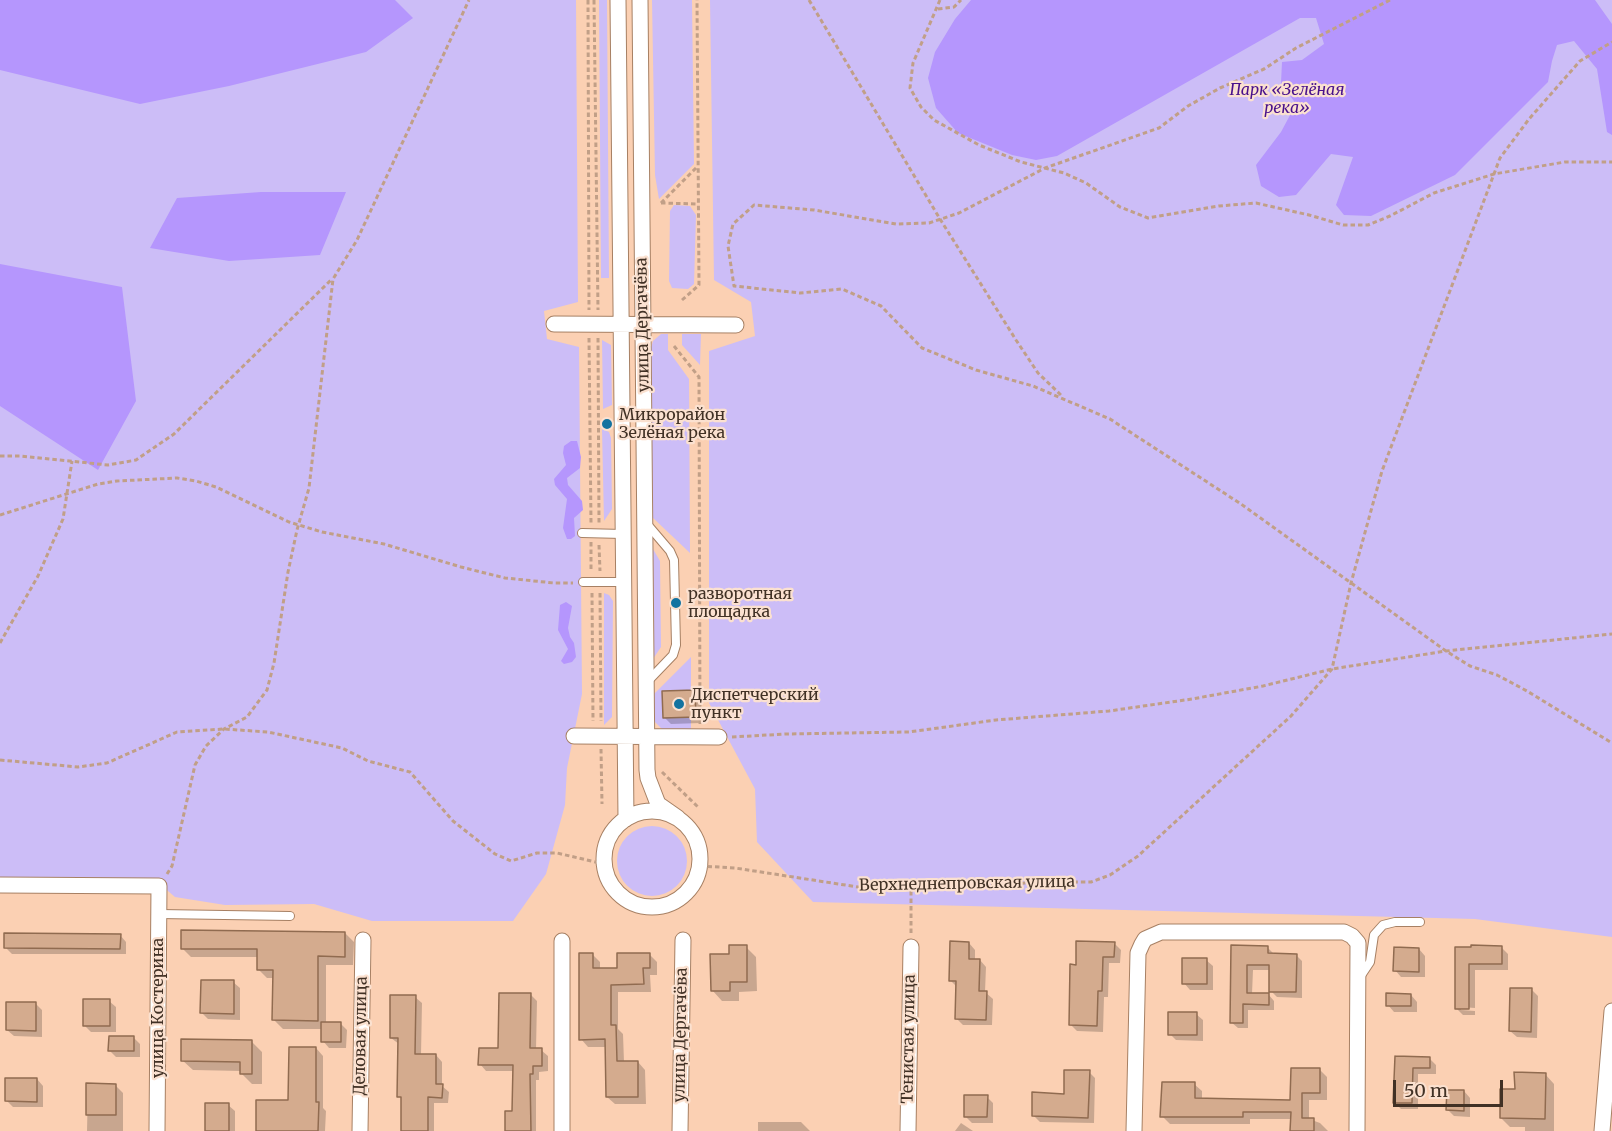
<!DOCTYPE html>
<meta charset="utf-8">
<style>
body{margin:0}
#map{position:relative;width:1612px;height:1131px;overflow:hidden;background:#fbd0b3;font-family:Merriweather,serif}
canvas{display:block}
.scale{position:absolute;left:1393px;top:1080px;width:110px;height:27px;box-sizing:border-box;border:3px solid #413125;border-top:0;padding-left:8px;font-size:18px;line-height:21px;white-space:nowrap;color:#413125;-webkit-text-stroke:4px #fbe1d0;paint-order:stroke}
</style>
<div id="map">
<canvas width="1612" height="1131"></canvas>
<div class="scale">50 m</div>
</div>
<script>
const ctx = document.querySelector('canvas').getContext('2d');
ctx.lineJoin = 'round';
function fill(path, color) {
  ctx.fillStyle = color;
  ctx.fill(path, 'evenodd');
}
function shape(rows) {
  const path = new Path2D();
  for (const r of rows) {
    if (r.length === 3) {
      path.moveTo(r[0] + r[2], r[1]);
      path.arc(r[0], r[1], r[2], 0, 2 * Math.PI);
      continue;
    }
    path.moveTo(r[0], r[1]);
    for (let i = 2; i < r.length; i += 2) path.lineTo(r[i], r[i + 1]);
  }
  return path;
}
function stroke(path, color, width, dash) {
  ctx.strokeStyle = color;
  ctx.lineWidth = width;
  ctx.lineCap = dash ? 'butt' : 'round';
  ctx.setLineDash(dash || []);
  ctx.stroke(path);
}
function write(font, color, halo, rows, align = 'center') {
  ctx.font = font + ' Merriweather,serif';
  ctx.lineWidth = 4.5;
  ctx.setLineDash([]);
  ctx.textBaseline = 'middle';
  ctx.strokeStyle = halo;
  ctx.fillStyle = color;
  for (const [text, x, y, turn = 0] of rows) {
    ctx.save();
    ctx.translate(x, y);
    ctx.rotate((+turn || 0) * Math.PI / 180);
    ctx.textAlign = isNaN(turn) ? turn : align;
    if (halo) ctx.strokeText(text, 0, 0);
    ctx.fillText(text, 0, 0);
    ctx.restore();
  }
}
const green = shape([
 [0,0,576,0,578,302,544,311,547,339,579,347,582,694,567,768,565,805,546,874,513,921,372,921,314,904,225,905,175,897,155,880,0,879],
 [599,0,607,0,609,278,601,278],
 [652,0,692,0,694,164,659,199,655,175],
 [710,0,1612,0,1612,937,1475,919,813,902,757,842,755,789,709,703,709,351,755,336,751,302,714,280],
 [674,205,690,206,696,215,694,284,688,289,672,288,669,281,670,211],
 [661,334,668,334,668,350,689,379,690,553,652,517,651,348,653,341],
 [682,334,701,334,700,365,682,345],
 [602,340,611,345,612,405,603,409],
 [602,429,609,432,611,438,612,509,604,521],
 [653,549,660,561,661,647,653,659],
 [604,593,609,595,613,601,612,717,604,725],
 [691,657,691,729,663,730,654,721,654,694],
 [652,861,35]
]);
const forest = shape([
 [0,0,395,0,413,18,366,52,229,86,140,104,0,70],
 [971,0,1595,0,1612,24,1612,135,1607,132,1597,69,1574,41,1557,45,1552,61,1548,82,1455,175,1371,216,1344,215,1336,205,1353,157,1331,154,1296,195,1279,197,1261,186,1256,165,1281,132,1296,104,1281,83,1282,62,1302,60,1324,44,1316,18,1300,18,1057,156,1036,160,1012,155,958,133,936,108,928,78,935,52,955,19],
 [261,192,346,192,320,255,229,261,150,248,177,198],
 [0,264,122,287,136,401,98,470,0,406],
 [571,441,577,441,581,457,580,468,567,478,568,485,582,501,583,510,574,518,575,536,571,539,567,539,563,528,567,499,555,485,554,479,566,465,563,453,564,446],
 [566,602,572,606,568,628,570,637,574,643,576,657,572,662,564,664,561,661,568,649,558,630,560,605]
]);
const shadow = shape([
 [695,692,701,698,701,723,671,724,664,717],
 [345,933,354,942,353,965,326,965,326,1023,340,1023,347,1030,346,1048,329,1048,323,1041,323,1029,283,1029,274,1020,274,978,267,978,258,969,259,957,191,957,182,948],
 [120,935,126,942,126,954,12,954,6,948],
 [969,943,975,950,975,960,980,960,986,967,985,992,993,999,992,1025,963,1025,956,1018,957,987,950,980],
 [1114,943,1121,950,1120,963,1109,963,1108,997,1104,997,1103,1032,1077,1031,1071,1025,1077,966],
 [746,947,756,957,757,991,739,992,739,1001,722,1001,712,990,731,955],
 [1232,947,1267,947,1273,953,1296,955,1302,961,1302,998,1277,997,1271,991,1271,970,1253,970,1252,994,1268,994,1274,1001,1274,1010,1248,1010,1248,1028,1238,1028,1231,1022],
 [1501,947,1508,954,1508,970,1475,970,1475,1008,1461,1007,1461,1010,1475,1011,1475,1015,1463,1015,1456,1008,1457,948],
 [1419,949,1425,956,1425,977,1401,977,1395,970],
 [592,954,600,962,600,969,619,970,649,954,657,962,657,975,650,975,651,992,618,992,618,1029,623,1034,624,1062,638,1062,645,1070,646,1104,615,1104,607,1097,607,1047,588,1047,581,1039],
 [1206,960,1213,966,1213,990,1190,990,1184,983],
 [233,982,240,988,240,1020,208,1019,202,1013],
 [1531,989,1538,996,1537,1038,1517,1037,1510,1031],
 [530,994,537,1001,536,1050,541,1050,548,1056,548,1071,539,1072,539,1080,536,1080,536,1131,507,1131,514,1113,514,1071,486,1071,480,1064,500,1049],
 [1411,995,1417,1002,1417,1012,1394,1012,1388,1005],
 [415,997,422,1003,421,1055,436,1055,442,1062,442,1086,449,1092,448,1103,434,1103,434,1131,402,1131,402,1100,399,1096,399,1044,391,1038],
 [109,1001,116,1007,116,1032,91,1032,84,1025],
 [36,1004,42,1010,42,1037,14,1036,7,1030],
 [1196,1014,1203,1020,1203,1041,1176,1040,1170,1034],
 [133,1037,140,1044,140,1057,116,1057,110,1051],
 [252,1042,262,1052,262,1084,252,1084,242,1074,242,1071,193,1070,182,1060],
 [316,1048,323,1056,323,1108,326,1111,325,1131,257,1131,290,1102],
 [1396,1058,1429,1058,1436,1065,1436,1074,1418,1074,1418,1109,1401,1109,1394,1102],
 [1319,1069,1327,1077,1327,1100,1309,1100,1309,1119,1320,1123,1328,1131,1292,1131,1292,1119,1250,1119,1250,1124,1170,1124,1162,1116,1194,1084,1202,1091,1202,1100,1292,1102],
 [1089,1072,1095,1078,1094,1123,1040,1122,1033,1115,1065,1095],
 [1545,1074,1554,1084,1554,1131,1525,1131,1525,1127,1510,1127,1501,1118,1516,1090],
 [37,1079,43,1086,43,1107,13,1107,7,1101],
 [88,1085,115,1085,123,1093,123,1131,87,1131],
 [1464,1091,1470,1098,1470,1117,1454,1116,1448,1110],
 [987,1097,993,1103,993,1123,972,1123,965,1116],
 [228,1105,235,1111,235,1131,206,1131],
 [758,1122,801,1122,810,1131,758,1131],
 [961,1123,973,1131,955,1131]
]);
const building = shape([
 [695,690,696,717,663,718,662,691,695,690],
 [181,930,345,932,345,957,318,956,318,1021,272,1020,273,970,257,970,257,949,181,949,181,930],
 [4,933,121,934,120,949,4,948,4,933],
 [950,941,969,942,969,959,980,959,979,991,987,991,986,1020,955,1019,956,981,949,981,950,941],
 [1076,941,1115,942,1114,957,1103,957,1102,991,1098,991,1097,1026,1069,1025,1070,964,1076,965,1076,941],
 [729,945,747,945,747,982,730,982,730,991,711,991,710,954,729,954,729,945],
 [1231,945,1268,946,1268,953,1297,954,1296,992,1269,992,1269,965,1247,965,1247,993,1269,993,1269,1005,1243,1004,1243,1023,1230,1023,1231,945],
 [1471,945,1502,946,1502,964,1469,964,1469,1009,1455,1009,1455,947,1471,947,1471,945],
 [1394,947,1419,948,1419,972,1393,971,1394,947],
 [579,953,593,953,593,968,617,968,617,953,650,953,650,968,643,968,644,984,611,985,611,1025,616,1025,617,1061,638,1061,638,1097,606,1097,605,1039,579,1040,579,953],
 [1182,958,1207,958,1207,984,1182,984,1182,958],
 [201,980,234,980,234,1014,200,1013,201,980],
 [1510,988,1532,988,1531,1032,1509,1031,1510,988],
 [499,993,531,993,530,1048,542,1048,542,1066,533,1066,533,1074,530,1074,531,1131,505,1131,505,1111,512,1111,513,1065,478,1065,479,1048,498,1048,499,993],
 [1386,993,1411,994,1411,1006,1386,1006,1386,993],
 [390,995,416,995,415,1054,436,1054,436,1084,443,1084,442,1098,428,1097,428,1131,401,1131,401,1097,397,1097,398,1038,390,1038,390,995],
 [83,999,110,999,110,1026,83,1026,83,999],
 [6,1002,36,1002,36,1031,6,1030,6,1002],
 [1168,1012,1197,1012,1197,1035,1168,1035,1168,1012],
 [321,1022,341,1022,341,1042,321,1042,321,1022],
 [109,1036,134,1036,134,1051,108,1051,109,1036],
 [181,1039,252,1040,252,1074,240,1074,240,1062,181,1061,181,1039],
 [289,1047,316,1047,316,1102,319,1102,318,1131,256,1131,256,1100,288,1100,289,1047],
 [1395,1056,1430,1057,1430,1068,1413,1068,1412,1103,1393,1103,1395,1056],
 [1291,1068,1320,1068,1320,1093,1302,1093,1302,1118,1314,1118,1314,1131,1290,1131,1291,1112,1243,1112,1243,1117,1160,1117,1162,1082,1195,1082,1195,1098,1290,1100,1291,1068],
 [1064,1070,1090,1070,1088,1118,1032,1116,1032,1092,1064,1094,1064,1070],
 [1514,1072,1546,1073,1545,1119,1500,1118,1500,1089,1515,1089,1514,1072],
 [5,1078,37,1078,37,1102,5,1101,5,1078],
 [86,1083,116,1084,116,1115,86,1115,86,1083],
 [1447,1090,1464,1090,1464,1111,1446,1110,1447,1090],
 [964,1095,988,1095,987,1117,964,1117,964,1095],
 [205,1103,229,1103,229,1131,205,1131,205,1103]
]);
const path = shape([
 [588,0,589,310],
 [594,0,598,310],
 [809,0,940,219,1016,340,1038,373,1063,397],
 [940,0,913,63,910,88,921,107,934,120,979,145,1021,162,1064,173,1086,183,1120,207,1148,218,1219,206,1256,203,1309,215,1343,225,1368,225,1390,216,1434,193,1494,174,1565,162,1612,162],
 [1390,0,1296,48,1264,69,1220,88,1188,106,1159,128,1045,168,959,213,929,223,896,224,814,210,754,205,733,224,728,246,734,286,800,293,842,289,881,306,922,348,976,370,1033,386,1110,419,1241,504,1446,651,1470,666,1497,675,1527,691,1612,743],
 [938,9,954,7,961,0],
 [661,203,698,166],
 [661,203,698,204],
 [682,300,699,285,697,0],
 [589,338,591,523],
 [598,338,599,523],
 [674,346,699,377,700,724],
 [0,456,20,456,108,465,136,460,174,434,331,280],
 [0,515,98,484,117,481,177,478,196,481,216,487,289,522,322,532,384,544,461,567,505,578,554,583,573,583],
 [591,542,591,571],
 [599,545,600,571],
 [592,593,593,721],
 [600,593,601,721],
 [0,643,38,576,63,519,72,461],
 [732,737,786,734,909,732,996,720,1109,711,1192,699,1263,686,1332,669,1446,651,1612,634],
 [601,749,602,804],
 [0,760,78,767,107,763,177,732,224,729,268,732,342,748,368,761,410,772,453,821,495,854,511,861,537,853,557,853,604,864],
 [662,772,699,808],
 [700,866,735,868,858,887,946,887,1046,882,1091,882,1110,875,1138,856,1291,716,1332,669,1351,583,1382,471,1500,158,1529,119,1580,61,1612,42],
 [167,874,172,866,195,765,206,746,224,729,247,717,267,690,274,663,288,572,297,530,309,488,333,279,357,240,469,0],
 [911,933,911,887]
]);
const service = shape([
 [647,524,670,551,674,560,676,645,673,655,648,681],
 [582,533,623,534],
 [583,582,623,582],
 [159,914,290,916],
 [1360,977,1370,962,1374,935,1383,925,1395,922,1420,922]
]);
const minor = shape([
 [618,0,626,819],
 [640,0,647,770,648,778,658,804,678,818],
 [554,324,736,325],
 [574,736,719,737],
 [652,859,48],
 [0,885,159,886,157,1131],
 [360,1131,363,940],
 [562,1131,562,941],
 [680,1131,683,940],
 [908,1131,911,947],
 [1134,1131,1138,953,1142,944,1145,939,1161,932,1344,932,1352,936,1358,943,1357,1131],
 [1602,1131,1612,1011]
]);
const markers = [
 [607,424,6,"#1373a0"],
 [676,603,6,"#1373a0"],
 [679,704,6,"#1373a0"]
];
const parkNames = [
 ["Парк «Зелёная",1287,90],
 ["река»",1287,108]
];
const streetNames = [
 ["улица Дергачёва",643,325,-91],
 ["Верхнеднепровская улица",967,884,-1],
 ["улица Костерина",158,1008,-90],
 ["улица Дергачёва",681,1035,-89],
 ["Деловая улица",361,1036,-89],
 ["Тенистая улица",909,1039,-89]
];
const poiNames = [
 ["Микрорайон",619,415],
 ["Зелёная река",619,433],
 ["разворотная",688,594],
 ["площадка",688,612],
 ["Диспетчерский",691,695],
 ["пункт",691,713]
];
fill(green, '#ccbdf7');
fill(forest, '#b596fd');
fill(shadow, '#0003');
fill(building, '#d4ab8e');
stroke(building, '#906b50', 1.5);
stroke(service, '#a78064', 10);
stroke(minor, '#a78064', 17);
stroke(path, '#c19f87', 3, [4.5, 3]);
stroke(service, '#fff', 8);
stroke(minor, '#fff', 15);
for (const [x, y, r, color] of markers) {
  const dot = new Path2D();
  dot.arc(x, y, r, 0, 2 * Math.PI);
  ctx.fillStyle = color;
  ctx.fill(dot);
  stroke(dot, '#fbe1d0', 2);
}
write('italic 16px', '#49118b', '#fbe1d0', parkNames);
write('16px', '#413125', '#fbe1d0', streetNames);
write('16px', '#413125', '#fbe1d0', poiNames, 'left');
</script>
